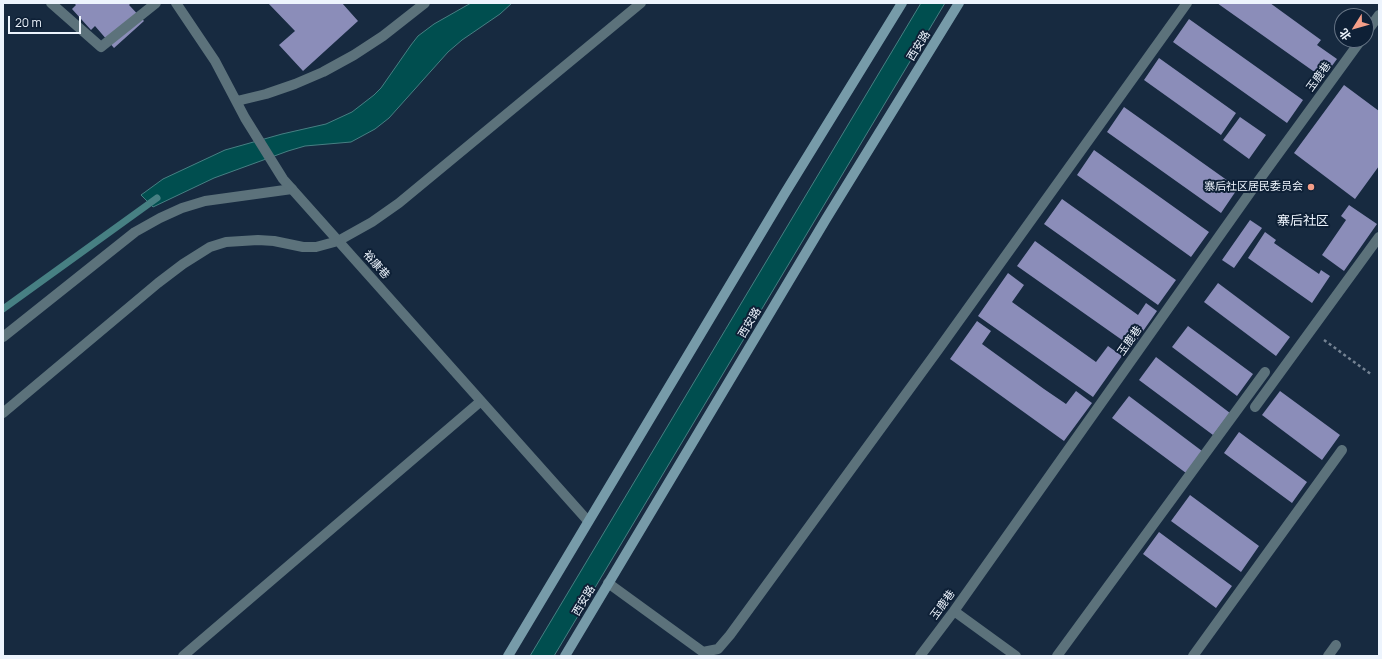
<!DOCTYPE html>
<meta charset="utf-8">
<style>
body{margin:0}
#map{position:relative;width:1382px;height:659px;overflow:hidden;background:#172a40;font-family:Manrope,"Noto Sans SC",sans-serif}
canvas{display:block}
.frame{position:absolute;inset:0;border:4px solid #edf4fd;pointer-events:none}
.north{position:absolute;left:1334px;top:8px;width:40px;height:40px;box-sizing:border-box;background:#0e2036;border:1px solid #677586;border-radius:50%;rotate:233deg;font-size:11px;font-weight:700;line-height:16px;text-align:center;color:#edf4fd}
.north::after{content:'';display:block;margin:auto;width:14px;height:18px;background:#f49e88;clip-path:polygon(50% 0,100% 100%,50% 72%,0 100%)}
.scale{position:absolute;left:8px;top:16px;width:73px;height:18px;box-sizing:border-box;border:2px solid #edf4fd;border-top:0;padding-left:5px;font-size:12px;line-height:14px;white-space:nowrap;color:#edf4fd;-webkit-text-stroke:3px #0e2036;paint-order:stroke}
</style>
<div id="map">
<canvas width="1382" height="659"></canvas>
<div class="frame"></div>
<div class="north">北</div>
<div class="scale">20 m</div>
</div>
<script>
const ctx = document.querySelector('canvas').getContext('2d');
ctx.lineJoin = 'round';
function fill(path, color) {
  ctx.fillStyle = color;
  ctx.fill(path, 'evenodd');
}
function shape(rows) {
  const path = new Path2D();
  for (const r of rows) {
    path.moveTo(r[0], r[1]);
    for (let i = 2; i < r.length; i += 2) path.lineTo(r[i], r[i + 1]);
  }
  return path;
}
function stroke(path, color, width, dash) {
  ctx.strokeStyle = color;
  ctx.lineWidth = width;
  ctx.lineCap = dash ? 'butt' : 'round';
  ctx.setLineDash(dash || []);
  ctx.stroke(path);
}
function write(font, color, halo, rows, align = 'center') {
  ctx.font = font + ' Manrope,"Noto Sans SC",sans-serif';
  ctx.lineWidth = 4;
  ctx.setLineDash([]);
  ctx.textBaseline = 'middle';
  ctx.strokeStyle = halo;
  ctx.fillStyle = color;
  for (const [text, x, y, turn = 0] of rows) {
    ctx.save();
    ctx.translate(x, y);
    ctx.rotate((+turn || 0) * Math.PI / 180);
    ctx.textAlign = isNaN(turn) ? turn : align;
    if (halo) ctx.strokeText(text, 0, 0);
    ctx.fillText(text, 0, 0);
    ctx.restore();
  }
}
const water = shape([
 [471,3,512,3,500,14,462,40,448,52,389,118,375,129,351,142,305,146,288,151,214,178,153,207,141,195,163,179,225,150,282,134,326,124,352,112,374,95,381,88,411,45,418,36,434,24,471,3],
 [921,3,945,3,554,656,530,656,921,3]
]);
const stream = shape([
 [3,309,157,198]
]);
const building = shape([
 [74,3,131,3,129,5,144,21,114,48,95,26,91,30,72,9,76,5],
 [268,3,342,3,358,21,303,71,279,45,295,31],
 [1217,3,1270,3,1321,40,1317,45,1337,59,1323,78],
 [1189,19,1303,100,1287,123,1173,42],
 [1159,58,1236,113,1221,135,1144,80],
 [1344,85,1379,111,1379,166,1355,199,1294,153],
 [1124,107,1238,188,1221,213,1107,132],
 [1240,117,1266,135,1249,159,1223,140],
 [1094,150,1209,232,1191,257,1077,175],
 [1062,199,1176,280,1158,305,1044,224],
 [1349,205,1377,224,1344,271,1322,255,1346,220,1341,216],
 [1250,220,1262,228,1234,268,1222,260],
 [1265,232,1276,240,1274,243,1319,274,1321,270,1330,276,1312,303,1248,258],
 [1035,241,1138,315,1146,303,1157,311,1132,347,1017,266],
 [1008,273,1024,285,1012,302,1096,362,1108,346,1122,356,1093,397,978,316],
 [1218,283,1290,337,1276,356,1204,302],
 [977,321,991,331,982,344,1044,389,1066,404,1076,391,1092,403,1064,441,950,359],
 [1188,326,1253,374,1237,396,1172,347],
 [1156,357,1230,413,1213,435,1139,380],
 [1280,391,1340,435,1322,460,1262,415],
 [1129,396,1202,451,1186,473,1112,418],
 [1239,432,1307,482,1292,503,1224,453],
 [1190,495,1259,546,1241,572,1171,521],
 [1159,532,1232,586,1216,608,1143,554]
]);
const path = shape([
 [1324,340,1372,375]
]);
const lane = shape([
 [51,3,101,47,156,3],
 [3,337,135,232,160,218,182,208,205,201,292,189]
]);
const street = shape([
 [176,3,215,61,245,118,283,179,588,521],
 [1366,33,1379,15],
 [237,101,266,94,295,84,323,72,354,55,383,36,425,3],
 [1255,407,1379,237],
 [3,413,158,283,183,264,210,247,226,242,258,240,274,241,303,247,316,247,338,241,372,222,399,203,641,3],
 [608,583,703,652,718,649,730,635,938,350,1187,3],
 [954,611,1016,656],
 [183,656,481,401],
 [920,656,954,611,1254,187,1361,40],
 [1057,656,1265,372],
 [1193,656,1342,450],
 [1328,656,1336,645]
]);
const secondary = shape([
 [508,656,785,193,902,3],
 [565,656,826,219,959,3]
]);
const markers = [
 [1311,187,4,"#f49e88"]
];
const streetNames = [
 ["西安路",919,46,-58],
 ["玉鹿巷",1319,77,-54],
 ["裕康巷",376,265,48],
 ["西安路",750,323,-59],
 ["玉鹿巷",1130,341,-55],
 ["西安路",584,601,-59],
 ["玉鹿巷",943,605,-54]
];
const poiNames = [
 ["寨后社区居民委员会",1303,187]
];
const quarterNames = [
 ["寨后社区",1303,221]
];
fill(water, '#004e4f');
stroke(water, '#478083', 1);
stroke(stream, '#478083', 7);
fill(building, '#8b8db9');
stroke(path, '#758393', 2.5, [3, 3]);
stroke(lane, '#5c727b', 10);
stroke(street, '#5c727b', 10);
stroke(secondary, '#779ba9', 10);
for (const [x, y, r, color] of markers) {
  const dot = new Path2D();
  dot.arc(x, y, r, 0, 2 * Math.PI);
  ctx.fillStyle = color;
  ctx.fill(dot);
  stroke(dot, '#0e2036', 1.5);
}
write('11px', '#edf4fd', '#0e2036', streetNames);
write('11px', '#edf4fd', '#0e2036', poiNames, 'right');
write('13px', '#edf4fd', '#0e2036', quarterNames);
</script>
